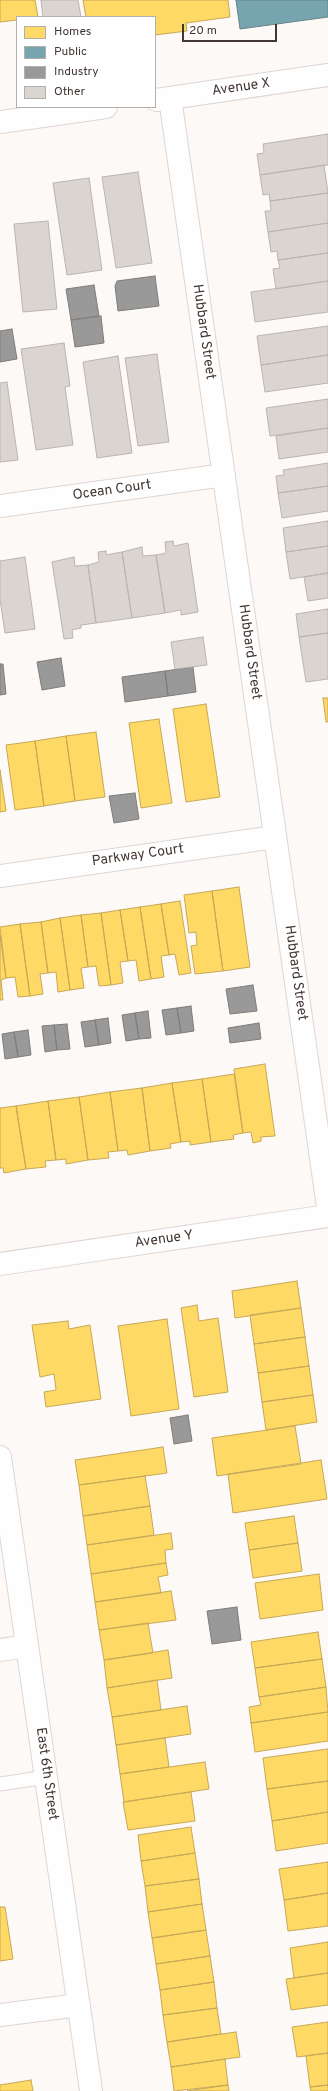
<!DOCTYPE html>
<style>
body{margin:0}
#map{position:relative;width:328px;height:2091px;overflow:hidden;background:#fcf9f7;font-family:Overpass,sans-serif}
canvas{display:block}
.legend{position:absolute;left:16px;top:16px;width:140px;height:92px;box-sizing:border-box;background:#fff;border:1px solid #b3afad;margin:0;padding:5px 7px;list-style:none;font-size:12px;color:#423732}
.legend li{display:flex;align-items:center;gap:8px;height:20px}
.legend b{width:20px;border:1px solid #b3afad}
.scale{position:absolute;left:182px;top:24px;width:95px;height:18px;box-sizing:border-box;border:2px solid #423732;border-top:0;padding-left:5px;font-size:12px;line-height:14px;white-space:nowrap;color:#423732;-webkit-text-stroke:3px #fff;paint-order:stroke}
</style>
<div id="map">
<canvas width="328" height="2091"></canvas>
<ul class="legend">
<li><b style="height:11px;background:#ffd966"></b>Homes</li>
<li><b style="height:11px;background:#76a5af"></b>Public</li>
<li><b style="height:11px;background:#999"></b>Industry</li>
<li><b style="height:11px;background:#dbd5d1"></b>Other</li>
</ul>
<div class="scale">20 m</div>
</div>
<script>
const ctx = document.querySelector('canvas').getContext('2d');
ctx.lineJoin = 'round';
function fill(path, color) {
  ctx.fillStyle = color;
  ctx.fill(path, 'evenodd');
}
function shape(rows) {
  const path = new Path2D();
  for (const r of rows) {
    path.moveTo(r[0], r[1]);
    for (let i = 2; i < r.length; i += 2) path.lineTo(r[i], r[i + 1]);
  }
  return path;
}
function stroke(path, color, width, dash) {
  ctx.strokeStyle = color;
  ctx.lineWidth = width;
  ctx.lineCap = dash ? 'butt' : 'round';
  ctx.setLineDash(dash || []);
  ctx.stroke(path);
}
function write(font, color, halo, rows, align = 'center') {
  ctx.font = font + ' Overpass,sans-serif';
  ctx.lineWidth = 4;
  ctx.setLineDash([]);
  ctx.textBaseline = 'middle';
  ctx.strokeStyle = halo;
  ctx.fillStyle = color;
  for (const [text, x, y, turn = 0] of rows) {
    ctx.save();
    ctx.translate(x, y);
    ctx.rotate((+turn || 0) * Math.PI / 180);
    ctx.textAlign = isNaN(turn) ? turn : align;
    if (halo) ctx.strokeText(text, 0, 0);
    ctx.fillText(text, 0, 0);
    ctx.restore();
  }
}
const homes = shape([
 [0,0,35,0,38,17,17,17,17,20,0,22,0,0],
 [83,0,228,0,230,17,186,23,187,31,155,35,155,17,86,17,83,0],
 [323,698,328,698,328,722,326,722,323,698],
 [206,704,220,797,186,802,173,709,206,704],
 [159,719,172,803,141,808,129,723,159,719],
 [96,732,105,797,75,801,66,736,96,732],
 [66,736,75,801,44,806,35,741,66,736],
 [35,741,44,806,15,810,6,745,35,741],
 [0,770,6,811,0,812,0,770],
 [239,887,250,967,223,971,212,891,239,887],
 [212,891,223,971,195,974,191,946,197,945,196,932,189,933,184,895,212,891],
 [180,901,191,973,179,975,175,954,169,955,161,904,180,901],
 [161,904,169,955,161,956,164,977,151,979,140,907,161,904],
 [140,907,151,979,139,981,136,960,128,961,120,910,140,907],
 [120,910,128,961,120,962,123,983,111,985,101,913,120,910],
 [101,913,111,985,99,986,96,966,88,967,81,915,101,913],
 [81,915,88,967,81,968,84,988,70,990,60,918,81,915],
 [60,918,70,990,58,992,56,972,48,973,41,922,60,918],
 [41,922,48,973,40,974,43,994,30,996,20,924,41,922],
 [20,924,30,996,18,997,15,977,6,978,0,927,20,924],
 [0,935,6,978,1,980,3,1000,0,1000,0,935],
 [265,1064,275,1136,261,1137,261,1141,253,1143,251,1132,243,1133,234,1069,265,1064],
 [234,1074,243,1133,233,1135,234,1139,211,1142,202,1079,234,1074],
 [202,1079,211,1142,190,1145,190,1141,181,1142,172,1083,202,1079],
 [172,1083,181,1142,170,1144,171,1148,150,1151,142,1088,172,1083],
 [142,1088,150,1151,128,1155,127,1150,118,1151,110,1092,142,1088],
 [110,1092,118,1151,108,1152,109,1158,88,1160,79,1097,110,1092],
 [79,1097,88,1160,66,1164,66,1159,56,1160,48,1101,79,1097],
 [48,1101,56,1160,45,1161,46,1167,26,1169,16,1106,48,1101],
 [16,1106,26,1169,4,1173,3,1168,0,1168,0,1108,16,1106],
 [297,1281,301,1308,235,1318,232,1291,297,1281],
 [197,1305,199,1321,218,1318,228,1392,194,1397,181,1308,197,1305],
 [301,1308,305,1337,254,1344,250,1315,301,1308],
 [167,1319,179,1409,131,1416,118,1326,167,1319],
 [68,1321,69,1329,90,1325,101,1399,46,1407,44,1392,56,1390,54,1374,40,1377,32,1325,68,1321],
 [305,1337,309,1366,258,1373,254,1344,305,1337],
 [309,1366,313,1395,262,1402,258,1373,309,1366],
 [313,1395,317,1422,266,1430,262,1402,313,1395],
 [295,1426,301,1464,217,1476,212,1438,295,1426],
 [163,1447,167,1473,79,1485,75,1460,163,1447],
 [321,1460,327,1499,233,1513,228,1474,321,1460],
 [145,1476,150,1506,83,1516,79,1485,145,1476],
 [150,1506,154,1535,87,1545,83,1516,150,1506],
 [294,1516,298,1543,249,1550,245,1523,294,1516],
 [171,1533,173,1549,165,1550,166,1563,91,1574,87,1545,171,1533],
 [298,1543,302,1571,253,1578,249,1550,298,1543],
 [166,1563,168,1575,158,1577,161,1593,95,1602,91,1574,166,1563],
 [319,1574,323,1610,260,1619,255,1583,319,1574],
 [171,1591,176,1620,99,1630,95,1602,171,1591],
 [148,1623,153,1653,104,1660,99,1630,148,1623],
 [318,1632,322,1659,255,1668,251,1642,318,1632],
 [168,1650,172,1678,107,1688,104,1660,168,1650],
 [322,1659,326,1687,259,1697,255,1668,322,1659],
 [157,1680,161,1710,112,1717,107,1688,157,1680],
 [326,1687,328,1712,251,1723,249,1707,261,1705,259,1697,326,1687],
 [187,1706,191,1734,116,1745,112,1717,187,1706],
 [328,1712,328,1741,255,1752,251,1723,328,1712],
 [165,1738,169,1767,120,1774,116,1745,165,1738],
 [328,1749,328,1781,267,1789,263,1758,328,1749],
 [205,1762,209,1789,124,1802,120,1774,205,1762],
 [328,1781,328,1812,272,1821,267,1789,328,1781],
 [191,1792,195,1821,128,1830,123,1802,191,1792],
 [328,1812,328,1843,276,1851,272,1821,328,1812],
 [191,1827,195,1853,141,1861,138,1835,191,1827],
 [195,1853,199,1879,145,1886,141,1861,195,1853],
 [328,1862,328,1893,284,1900,279,1869,328,1862],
 [199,1879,202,1904,148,1912,145,1886,199,1879],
 [328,1893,328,1926,288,1931,284,1900,328,1893],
 [202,1904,206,1930,152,1938,148,1912,202,1904],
 [0,1907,5,1907,13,1959,0,1961,0,1907],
 [206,1930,210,1956,156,1964,152,1938,206,1930],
 [328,1942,328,1973,294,1978,290,1948,328,1942],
 [210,1956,214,1982,160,1990,156,1964,210,1956],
 [328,1973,328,2005,291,2010,286,1979,328,1973],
 [214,1982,217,2008,163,2015,160,1990,214,1982],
 [217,2008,221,2034,167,2042,163,2015,217,2008],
 [328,2022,328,2053,297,2057,292,2027,328,2022],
 [236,2032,240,2057,171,2067,167,2042,236,2032],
 [328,2053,328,2085,310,2087,306,2056,328,2053],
 [225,2059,228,2085,174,2091,171,2067,225,2059],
 [31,2080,33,2091,0,2091,0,2085,31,2080],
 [228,2085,229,2091,187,2091,228,2085],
 [328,2085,328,2091,311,2091,310,2087,328,2085]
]);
const public = shape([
 [236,0,328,0,328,17,240,29,236,0]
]);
const industry = shape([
 [155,276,159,306,118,311,115,286,117,281,155,276],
 [94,285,99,316,71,320,66,289,94,285],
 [101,316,104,343,75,347,71,320,101,316],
 [12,329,17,359,0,362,0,331,12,329],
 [61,658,65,686,42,690,37,662,61,658],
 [0,664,3,664,6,694,0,695,0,664],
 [193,667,196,692,168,696,165,671,193,667],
 [165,671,168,696,125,702,122,677,165,671],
 [135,793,139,819,114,823,109,796,135,793],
 [253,985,257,1011,230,1014,226,989,253,985],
 [191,1006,194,1031,181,1033,177,1008,191,1006],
 [177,1008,181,1033,166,1035,162,1010,177,1008],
 [148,1011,151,1038,139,1039,135,1013,148,1011],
 [135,1013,139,1039,126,1041,122,1015,135,1013],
 [108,1018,111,1043,99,1045,95,1020,108,1018],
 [95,1020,99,1045,85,1047,81,1022,95,1020],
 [259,1023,261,1039,230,1043,228,1028,259,1023],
 [67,1024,70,1049,57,1050,54,1025,67,1024],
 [54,1025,57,1050,45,1052,42,1026,54,1025],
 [28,1030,31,1055,18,1057,14,1032,28,1030],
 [14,1032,18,1057,5,1059,2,1034,14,1032],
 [188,1415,192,1441,174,1444,170,1418,188,1415],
 [237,1607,241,1640,212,1644,207,1611,237,1607]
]);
const building = shape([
 [41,0,78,0,81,17,43,17,41,0],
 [328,134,328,165,260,175,257,154,264,153,263,144,328,134],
 [324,165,328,193,270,201,269,194,263,195,260,175,324,165],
 [138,172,152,263,116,268,102,177,138,172],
 [89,178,102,270,67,275,53,183,89,178],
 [328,193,328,223,268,232,265,211,271,211,270,201,328,193],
 [48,221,57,309,23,312,14,224,48,221],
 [328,223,328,253,278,260,277,251,271,252,268,232,328,223],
 [328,253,328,281,276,289,273,269,280,268,278,260,328,253],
 [328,281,328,312,255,322,251,292,328,281],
 [328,326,328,355,261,365,257,336,328,326],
 [64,343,70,386,65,387,73,445,36,450,21,349,64,343],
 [157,354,169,442,138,446,125,358,157,354],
 [328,355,328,383,265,392,261,365,328,355],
 [118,356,132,453,97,458,83,362,118,356],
 [7,382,18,460,0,462,0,383,7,382],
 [328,399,328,428,270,436,266,408,328,399],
 [328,428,328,452,279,459,276,436,328,428],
 [328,463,328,486,278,493,276,476,284,475,283,470,328,463],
 [328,486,328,511,282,518,278,493,328,486],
 [328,521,328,546,286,552,283,528,328,521],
 [173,541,174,546,188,543,198,612,181,615,181,610,165,613,156,555,166,553,165,542,173,541],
 [328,546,328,573,290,579,286,552,328,546],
 [142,547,143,556,156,555,165,613,132,618,122,552,142,547],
 [106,551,106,555,122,552,132,618,96,623,88,565,99,562,98,552,106,551],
 [25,557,35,629,5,633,0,599,0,561,25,557],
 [74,557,75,566,88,565,96,623,81,625,81,628,72,630,73,638,64,639,52,562,74,557],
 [328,573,328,598,308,601,304,577,328,573],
 [328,609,328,633,299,637,296,614,328,609],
 [328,633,328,679,306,682,299,637,328,633],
 [203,637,207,665,175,669,171,642,203,637]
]);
const lane = shape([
 [0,1784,46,1777]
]);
const street = shape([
 [170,98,328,1207],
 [156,100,328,75],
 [0,122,106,107],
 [0,506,224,475],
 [0,876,275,837],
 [0,1264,328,1216],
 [0,1457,91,2091],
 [0,1650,27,1646],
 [0,2015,79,2005]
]);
const streetNames = [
 ["Avenue X",241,88,-8],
 ["Hubbard Street",203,332,82],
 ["Ocean Court",112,491,-8],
 ["Hubbard Street",249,652,82],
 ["Parkway Court",138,856,-8],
 ["Hubbard Street",295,973,82],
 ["Avenue Y",164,1240,-8],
 ["East 6th Street",46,1774,82]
];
fill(homes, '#ffd966');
stroke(homes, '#c6a856', 1);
fill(public, '#76a5af');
stroke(public, '#66848a', 1);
fill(industry, '#999');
stroke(industry, '#7f7c7a', 1);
fill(building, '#dbd5d1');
stroke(building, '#bbb4b1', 1);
stroke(lane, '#ddd6d3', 15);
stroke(street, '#ddd6d3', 24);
stroke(lane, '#fffefe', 13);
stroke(street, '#fffefe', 22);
write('14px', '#423732', '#fff', streetNames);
</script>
